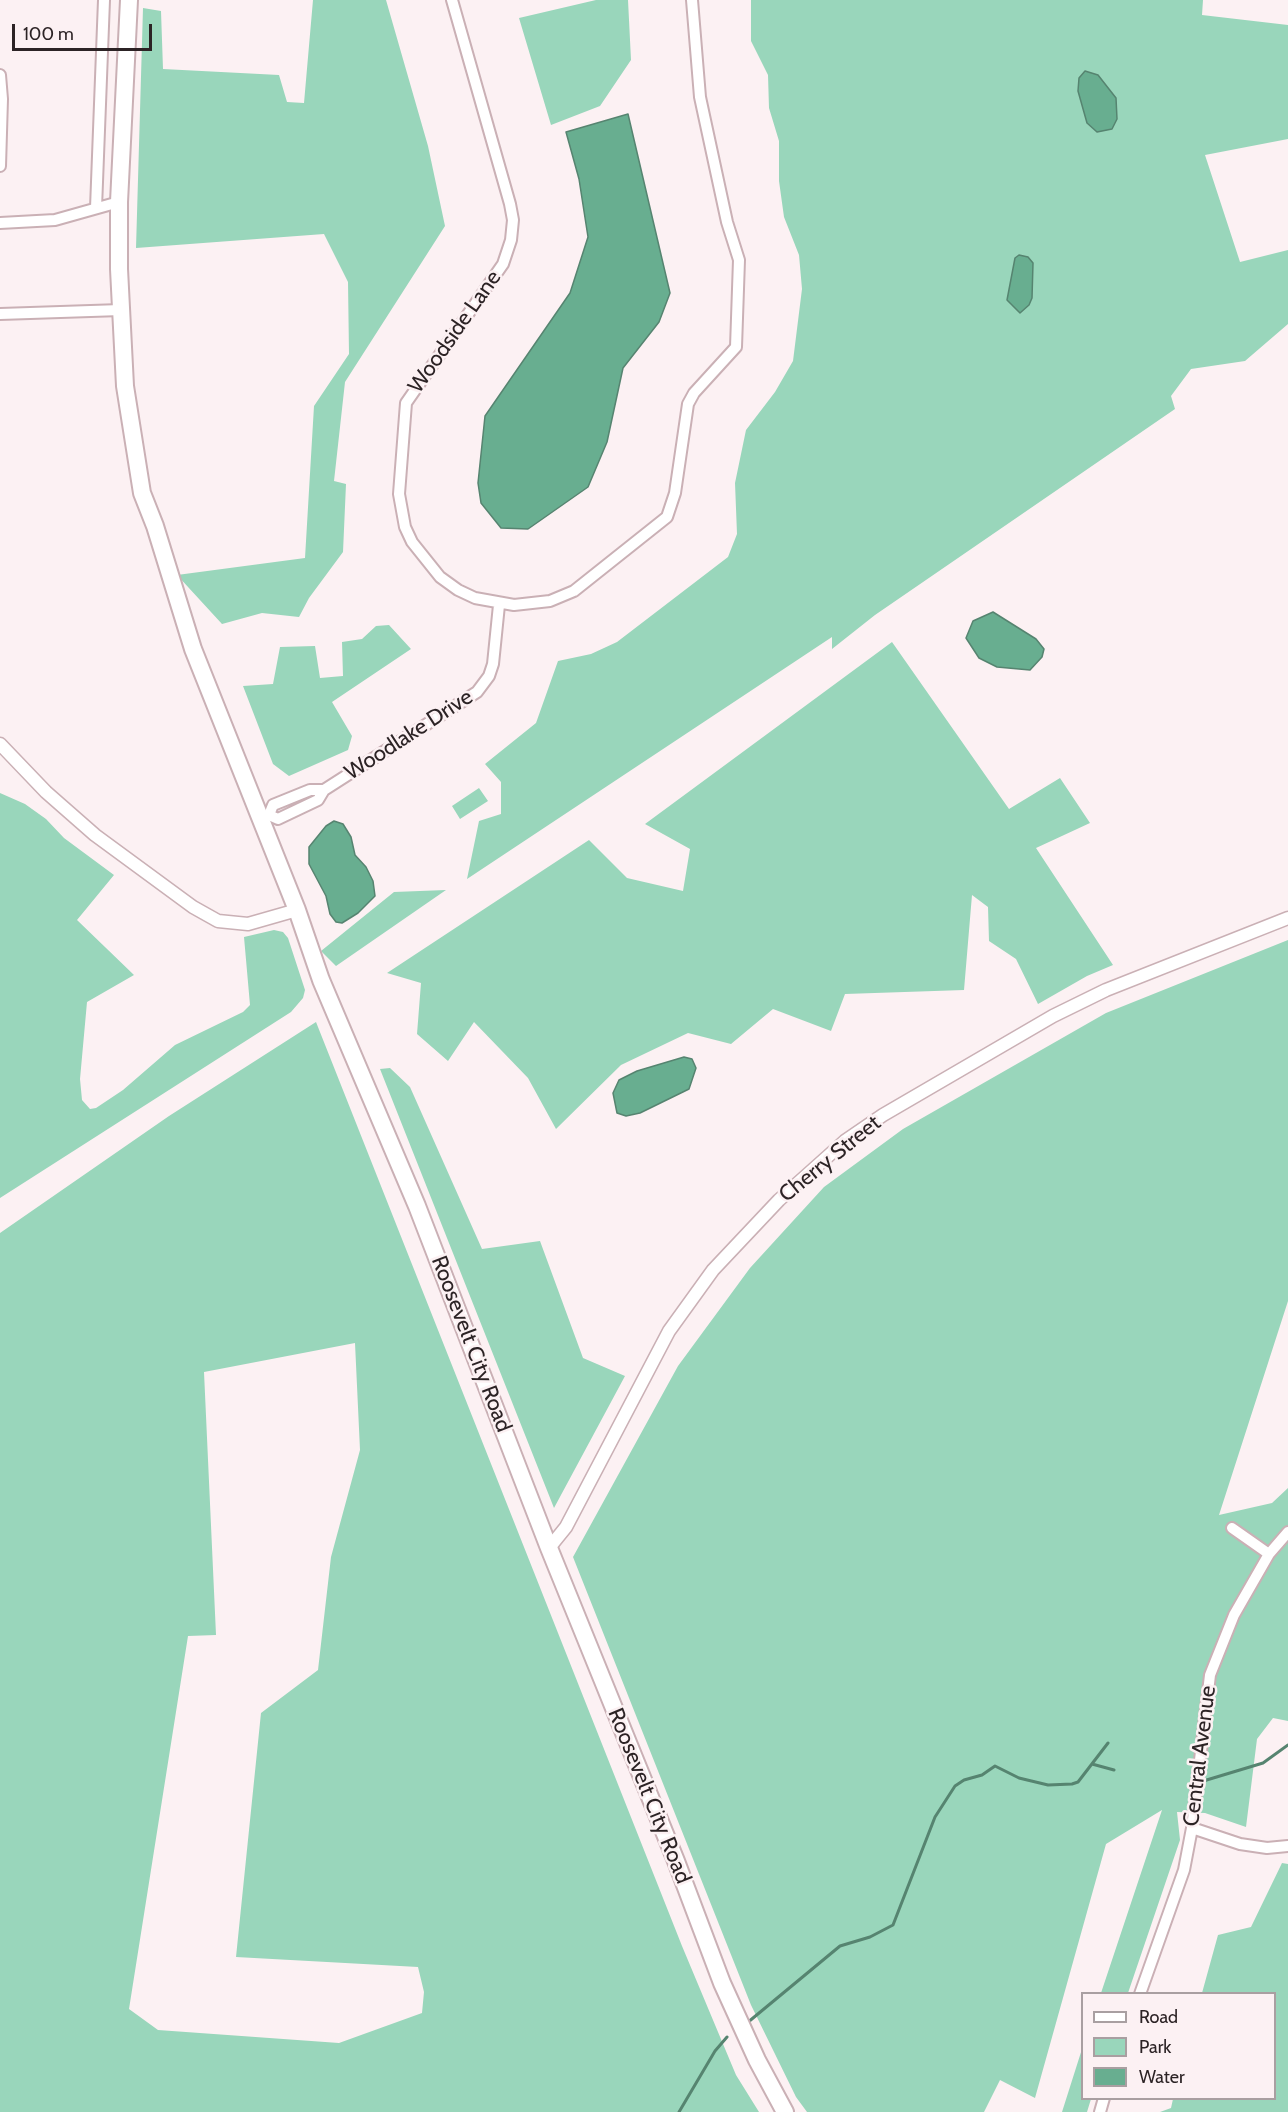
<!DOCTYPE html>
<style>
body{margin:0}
#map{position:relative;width:1288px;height:2112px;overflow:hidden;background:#fcf1f3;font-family:Cabin,sans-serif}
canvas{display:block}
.legend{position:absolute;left:1081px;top:1992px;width:195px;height:108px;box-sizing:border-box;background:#fcf1f3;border:2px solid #a99fa1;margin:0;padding:8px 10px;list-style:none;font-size:18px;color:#2c2325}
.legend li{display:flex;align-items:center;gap:12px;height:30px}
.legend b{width:30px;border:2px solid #a99fa1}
.scale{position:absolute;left:12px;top:24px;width:140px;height:27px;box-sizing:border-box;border:3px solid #2c2325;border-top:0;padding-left:8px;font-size:18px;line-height:21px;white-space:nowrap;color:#2c2325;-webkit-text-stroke:4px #fcf1f3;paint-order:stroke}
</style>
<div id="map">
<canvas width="1288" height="2112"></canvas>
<ul class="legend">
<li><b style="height:8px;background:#fff"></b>Road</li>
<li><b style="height:16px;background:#99d6bb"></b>Park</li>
<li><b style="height:16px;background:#68ae90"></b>Water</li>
</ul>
<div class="scale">100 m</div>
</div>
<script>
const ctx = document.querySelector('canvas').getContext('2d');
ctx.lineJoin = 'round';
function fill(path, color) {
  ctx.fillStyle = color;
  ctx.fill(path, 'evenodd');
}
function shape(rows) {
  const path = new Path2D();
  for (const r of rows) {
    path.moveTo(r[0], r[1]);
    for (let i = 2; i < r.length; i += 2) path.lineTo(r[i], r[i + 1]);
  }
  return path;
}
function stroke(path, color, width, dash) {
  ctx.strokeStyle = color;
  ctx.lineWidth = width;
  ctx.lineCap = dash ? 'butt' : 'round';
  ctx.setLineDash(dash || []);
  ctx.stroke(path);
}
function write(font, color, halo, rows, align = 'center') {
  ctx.font = font + ' Cabin,sans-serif';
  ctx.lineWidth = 5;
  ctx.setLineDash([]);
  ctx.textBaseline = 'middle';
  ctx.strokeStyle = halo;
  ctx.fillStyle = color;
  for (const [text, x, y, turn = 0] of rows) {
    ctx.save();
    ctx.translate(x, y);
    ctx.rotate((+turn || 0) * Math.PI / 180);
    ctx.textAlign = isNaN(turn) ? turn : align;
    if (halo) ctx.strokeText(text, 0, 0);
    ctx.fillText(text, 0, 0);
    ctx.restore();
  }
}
const green = shape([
 [313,0,386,0,428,146,445,226,345,382,334,481,346,484,343,552,309,598,299,617,262,613,222,624,177,575,305,558,314,406,349,354,348,282,324,234,136,248,143,8,161,11,163,69,279,75,287,102,304,103],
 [596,0,628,0,631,60,600,106,551,125,519,18],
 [751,0,1203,0,1202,15,1288,25,1288,139,1205,155,1240,262,1288,250,1288,324,1245,361,1191,369,1171,396,1175,409,875,615,832,649,832,637,467,879,479,821,501,814,501,782,485,764,536,723,558,661,591,654,617,642,728,557,737,534,735,483,746,430,775,392,793,361,802,289,799,255,784,217,779,181,779,141,769,108,768,75,751,41],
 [389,625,411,649,332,702,352,736,348,750,289,776,273,764,243,686,273,684,280,647,315,646,320,678,343,676,342,642,362,639,376,626],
 [892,642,1009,809,1060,778,1090,823,1036,848,1113,965,1087,976,1038,1004,1016,959,989,941,988,907,972,895,964,990,845,994,831,1031,773,1009,731,1044,688,1033,621,1065,556,1129,528,1078,474,1022,448,1061,417,1034,421,983,387,973,589,840,627,878,683,891,690,849,645,824],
 [479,788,488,801,460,819,452,806],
 [0,793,25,804,46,819,64,838,114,875,77,920,134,975,87,1002,80,1079,82,1100,90,1109,96,1108,123,1090,175,1045,243,1012,250,1005,244,937,274,930,283,932,288,938,305,990,303,998,291,1012,0,1198],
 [446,890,336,966,321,951,394,892],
 [1288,940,1288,1301,1219,1515,1272,1503,1288,1488,1288,1721,1273,1718,1257,1739,1246,1827,1205,1813,1177,1812,1180,1840,1128,1993,1101,1993,1162,1810,1106,1844,1035,2098,1000,2080,984,2112,807,2112,796,2097,751,2005,573,1557,678,1366,750,1268,824,1187,903,1129,1106,1013],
 [316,1022,682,1946,736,2075,759,2112,0,2112,0,1233,169,1116],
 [355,1343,360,1450,331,1557,318,1670,261,1713,236,1957,418,1967,424,1992,422,2013,339,2043,158,2030,129,2009,188,1636,216,1635,204,1372],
 [390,1068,410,1087,482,1249,540,1241,583,1358,625,1376,554,1508,380,1069],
 [1282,1863,1288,1864,1288,2112,1160,2112,1171,2108,1173,2099,1274,2098,1274,1994,1202,1993,1218,1935,1251,1927],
 [1082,2049,1082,2098,1091,2099,1087,2112,1062,2112]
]);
const water = shape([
 [1085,71,1098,75,1116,98,1117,119,1112,129,1097,132,1087,123,1078,91,1079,78,1085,71],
 [628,114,670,293,659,322,623,368,607,442,588,487,528,529,501,528,481,503,478,483,485,416,570,293,588,237,579,179,566,132,628,114],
 [1019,255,1028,257,1033,263,1032,298,1029,305,1020,313,1007,300,1015,258,1019,255],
 [993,612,1036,639,1044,649,1042,657,1030,670,997,667,979,658,966,638,973,621,993,612],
 [334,821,343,824,351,837,355,855,366,867,373,881,375,896,358,913,342,923,336,922,330,914,326,896,309,864,309,847,326,826,334,821],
 [684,1057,692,1059,696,1068,689,1089,640,1113,626,1116,617,1113,613,1093,619,1080,637,1071,684,1057]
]);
const stream = shape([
 [1092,1764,1114,1770],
 [1200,1782,1263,1763,1288,1745],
 [747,2023,840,1946,870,1937,893,1925,935,1817,955,1786,964,1780,982,1775,995,1766,1019,1778,1048,1785,1072,1784,1078,1782,1108,1743],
 [679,2112,715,2051,727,2037]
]);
const minor = shape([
 [452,0,510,204,513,220,511,240,503,264,406,403,399,494,405,527,412,542,440,577,458,590,475,598,514,605,550,601,574,591,667,517,675,493,688,404,694,393,736,347,739,260,727,222,700,97,692,0],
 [0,75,2,99,0,166],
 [96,208,104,0],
 [0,223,55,220,119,202],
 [0,314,121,310],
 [269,815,273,805,310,790,324,790],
 [260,819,269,815,278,819,318,800,324,790,477,692,489,676,493,664,499,605],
 [1232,1528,1269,1554],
 [1192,1828,1240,1844,1267,1848,1288,1846],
 [1140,1994,1184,1870,1192,1828,1210,1675,1234,1615,1269,1554,1288,1532],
 [1100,2112,1104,2098]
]);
const tertiary = shape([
 [0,744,46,792,95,835,193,907,218,921,248,924,297,910],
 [549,1548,566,1527,669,1331,713,1270,779,1200,845,1141,883,1115,1053,1016,1106,990,1288,918]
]);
const primary = shape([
 [129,0,119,202,119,269,125,386,142,493,155,526,193,649,297,910,321,980,417,1206,549,1548,676,1861,722,1983,757,2060,785,2112]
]);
const streetNames = [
 ["Woodside Lane",455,332,-55],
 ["Woodlake Drive",409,735,-33],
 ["Cherry Street",830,1159,-39],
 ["Roosevelt City Road",471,1344,69],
 ["Central Avenue",1200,1756,-83],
 ["Roosevelt City Road",649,1796,68]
];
fill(green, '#99d6bb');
fill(water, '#68ae90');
stroke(water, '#568470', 1.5);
stroke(stream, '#568470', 3);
stroke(minor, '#cab0b5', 14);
stroke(tertiary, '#cab0b5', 15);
stroke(primary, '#cab0b5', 20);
stroke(minor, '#fff', 10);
stroke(tertiary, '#fff', 12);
stroke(primary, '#fff', 16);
write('22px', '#2c2325', '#fcf1f3', streetNames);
</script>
